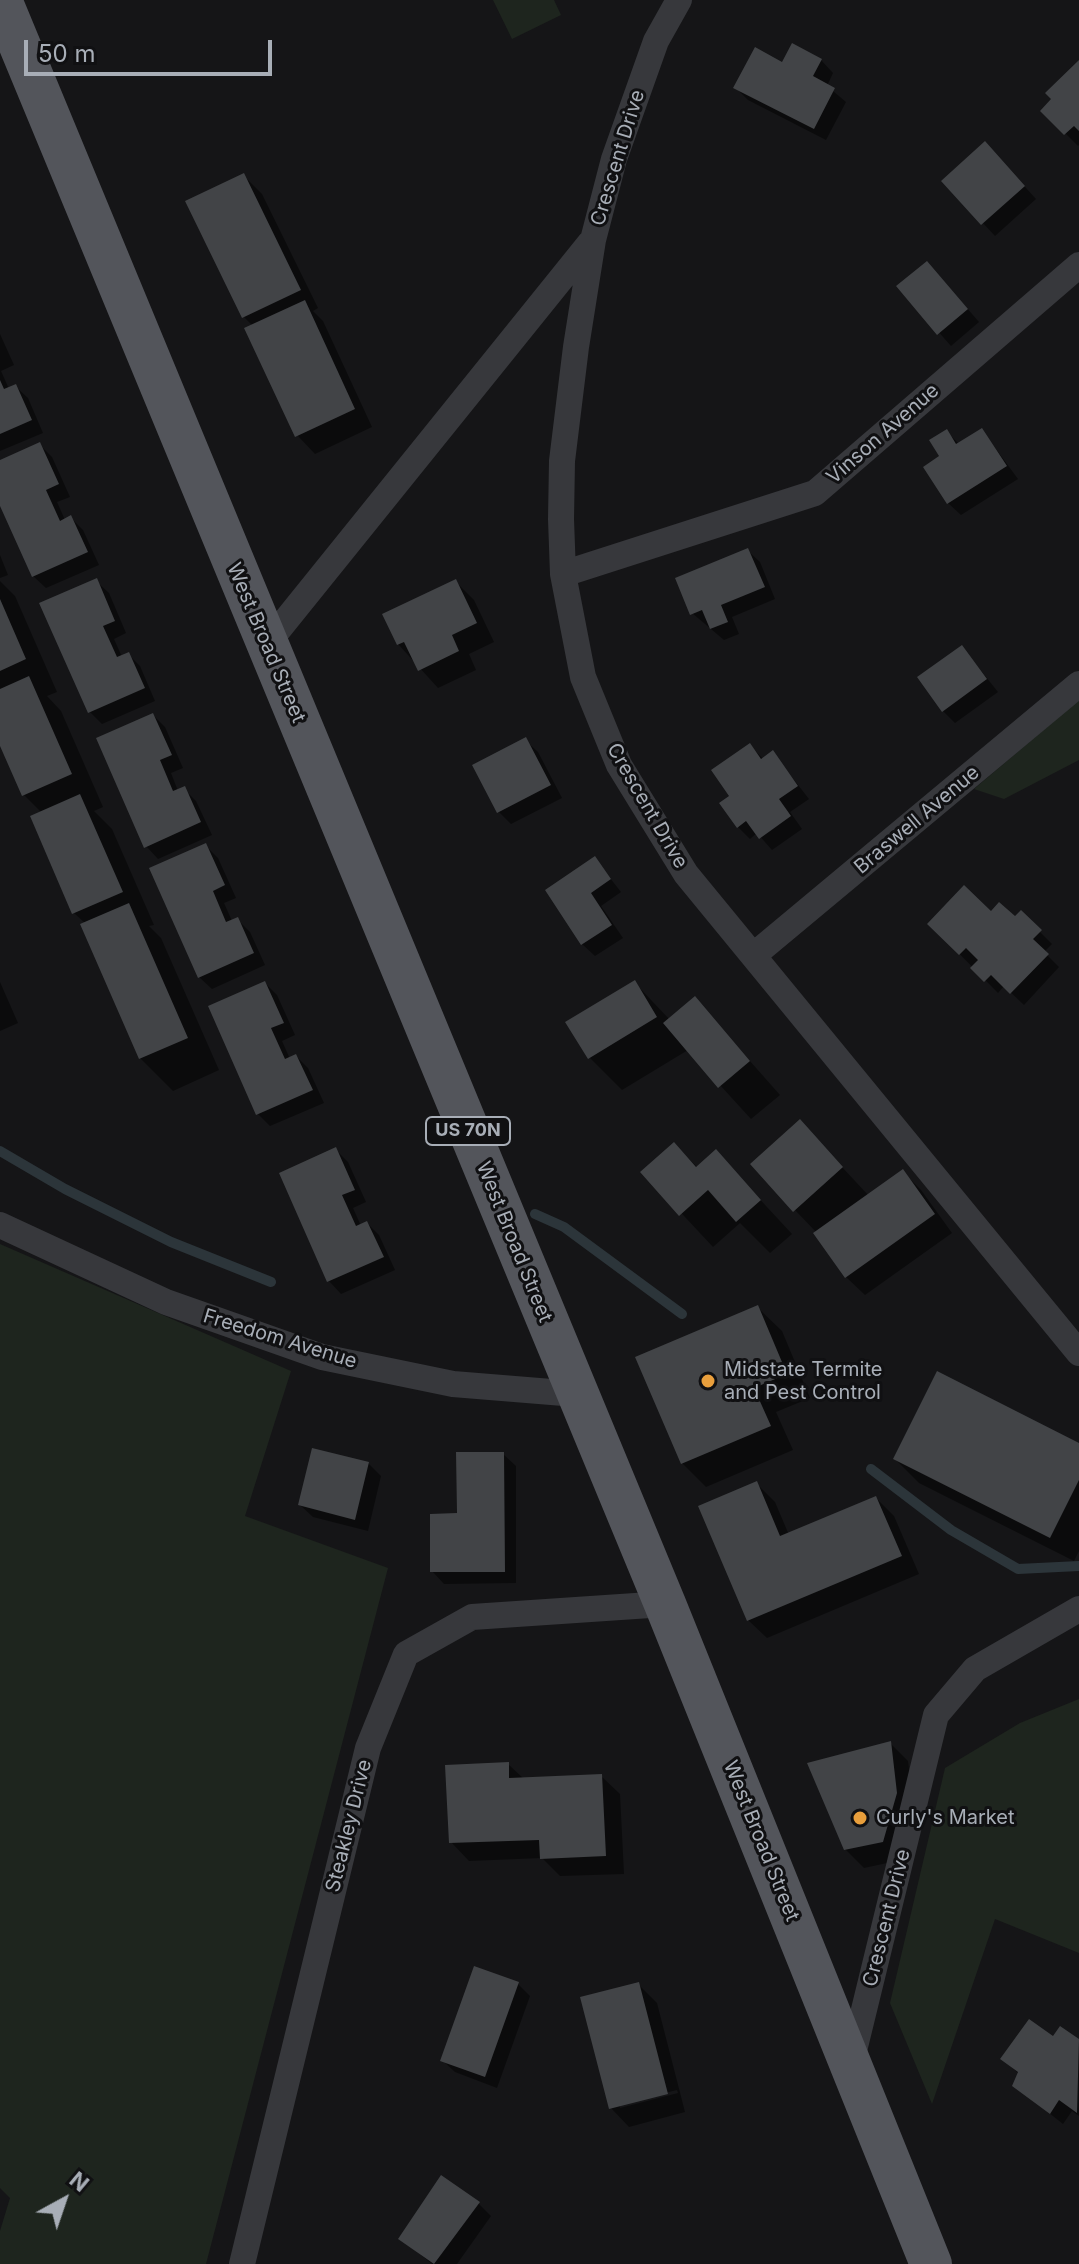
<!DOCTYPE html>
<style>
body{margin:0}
#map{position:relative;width:1079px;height:2264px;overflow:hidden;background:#151517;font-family:Inter,sans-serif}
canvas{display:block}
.north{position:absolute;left:24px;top:2160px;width:80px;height:80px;-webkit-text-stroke:6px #101012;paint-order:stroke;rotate:40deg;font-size:22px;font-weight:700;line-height:32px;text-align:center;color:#a8aeb7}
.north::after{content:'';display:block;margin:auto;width:28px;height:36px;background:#a8aeb7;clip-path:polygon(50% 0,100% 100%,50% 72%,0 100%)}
.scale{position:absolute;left:24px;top:40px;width:248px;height:36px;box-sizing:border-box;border:4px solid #a8aeb7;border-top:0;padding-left:10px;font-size:24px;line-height:28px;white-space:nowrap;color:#a8aeb7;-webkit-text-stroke:6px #101012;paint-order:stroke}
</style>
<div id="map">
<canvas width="1079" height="2264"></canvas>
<div class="north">N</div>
<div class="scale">50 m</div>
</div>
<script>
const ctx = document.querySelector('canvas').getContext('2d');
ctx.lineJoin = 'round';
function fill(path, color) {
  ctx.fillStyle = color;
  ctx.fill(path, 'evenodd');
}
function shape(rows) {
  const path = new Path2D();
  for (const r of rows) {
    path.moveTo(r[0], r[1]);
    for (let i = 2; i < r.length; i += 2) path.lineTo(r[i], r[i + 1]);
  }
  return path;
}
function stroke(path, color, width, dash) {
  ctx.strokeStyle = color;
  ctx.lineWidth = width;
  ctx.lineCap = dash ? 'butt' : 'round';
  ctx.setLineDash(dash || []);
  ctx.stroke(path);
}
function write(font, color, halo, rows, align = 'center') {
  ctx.font = font + ' Inter,sans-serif';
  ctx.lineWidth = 6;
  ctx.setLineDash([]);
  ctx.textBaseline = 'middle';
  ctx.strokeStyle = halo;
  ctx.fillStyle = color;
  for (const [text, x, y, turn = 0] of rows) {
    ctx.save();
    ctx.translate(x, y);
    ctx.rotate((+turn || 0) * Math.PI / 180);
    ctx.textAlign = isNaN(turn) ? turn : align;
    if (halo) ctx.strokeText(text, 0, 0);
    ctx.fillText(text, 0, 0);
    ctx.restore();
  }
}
const green = shape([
 [493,0,554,0,561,15,512,39],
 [1079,700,1079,760,1004,799,974,789],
 [0,1244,291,1371,245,1516,388,1568,206,2264,0,2264,0,2231,10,2198,0,2188],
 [1079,1699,1079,1953,995,1919,932,2104,890,2003,945,1768,1020,1723]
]);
const shadow = shape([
 [821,60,833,73,827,86,846,102,826,140,748,100,736,88,783,65],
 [1079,63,1079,145,1078,146,1043,111],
 [997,156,1036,199,995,236,944,181],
 [244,176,262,194,318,308,313,311,323,321,372,427,315,454,297,435,253,326,244,317],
 [939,276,979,322,951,346,899,287],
 [0,334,14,365,1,371,9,389,15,386,28,398,43,433,0,451],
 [982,430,1018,479,961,515,948,503,942,457,947,432,960,445],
 [39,444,52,457,70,497,57,502,65,520,71,518,83,530,99,565,46,588,33,576,0,501,0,462],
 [747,550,760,562,775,599,732,617,739,634,724,640,692,613],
 [0,555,8,575,0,578],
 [0,581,15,596,57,692,47,696,61,711,103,807,94,811,112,829,154,925,149,926,161,938,219,1070,173,1091,140,1058,86,924,74,913,42,813,24,795,0,741],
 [96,581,109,593,126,633,114,639,122,657,128,654,140,666,155,701,102,724,90,712],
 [455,581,474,600,494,642,469,654,476,670,438,688,398,644],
 [962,647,998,692,955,723,943,711],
 [153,715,165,727,183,768,171,773,178,791,184,789,196,801,212,835,158,859,146,846],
 [525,740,538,752,562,798,511,824,499,812],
 [750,745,763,759,773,753,809,799,790,812,802,829,772,850,757,833,750,839,738,827],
 [206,846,218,858,236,898,224,903,232,921,237,919,250,932,265,965,212,989,199,977],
 [595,859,621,892,601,906,623,938,595,956,582,944,547,890],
 [991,913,1015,919,1021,913,1052,944,1044,952,1059,967,1024,1005,1004,986,998,993,930,924],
 [0,982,18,1023,0,1031],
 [634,982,670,1020,695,999,780,1095,751,1119,688,1050,622,1090,589,1057],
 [265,983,277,995,295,1035,282,1041,290,1059,296,1056,308,1068,324,1103,270,1126,258,1114],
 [800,1122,869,1196,903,1172,921,1190,952,1233,865,1295,846,1277,817,1233,795,1210],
 [674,1144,698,1168,716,1152,792,1234,770,1253,740,1223,713,1247,643,1172],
 [336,1150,348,1162,366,1202,353,1208,361,1226,367,1223,379,1235,395,1270,341,1294,329,1281,281,1174],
 [758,1308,782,1331,810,1398,776,1412,793,1450,706,1487,682,1463],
 [1079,1445,1079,1551,1074,1561,919,1483,895,1459],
 [503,1454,516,1466,516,1583,444,1584,432,1571],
 [368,1463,381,1476,368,1531,313,1517,300,1505],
 [757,1484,775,1502,789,1535,876,1498,894,1516,919,1574,767,1638,748,1620],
 [890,1743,908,1761,915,1813,901,1860,864,1868,845,1849],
 [508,1764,524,1779,601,1776,620,1794,624,1874,560,1876,542,1858,469,1861,451,1842],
 [518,1984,530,1996,497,2088,455,2072,442,2060],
 [638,1984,657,2003,685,2112,629,2127,611,2108],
 [677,2090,678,2093,620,2108,620,2104],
 [1060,2029,1079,2042,1079,2116,1072,2111,1063,2124,1014,2085,1019,2074,1003,2059,1053,2039],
 [478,2203,491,2216,457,2264,432,2264,400,2238]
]);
const stream = shape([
 [0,1151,65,1189,171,1242,271,1282],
 [535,1214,564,1227,682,1314],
 [871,1469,951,1530,1018,1569,1079,1566]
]);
const building = shape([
 [792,43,822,59,813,76,835,88,814,129,733,88,755,47,782,62],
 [1079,60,1079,131,1074,126,1064,135,1040,111,1051,99,1045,93],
 [985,141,1025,186,981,225,941,181],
 [244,173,301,290,242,318,185,201],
 [927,261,968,309,937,335,896,286],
 [305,300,355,409,295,437,244,328],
 [0,380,4,389,16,384,32,420,0,434],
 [982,428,1007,466,947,504,923,467,939,456,929,440,947,429,956,444],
 [40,442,59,484,46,490,60,521,71,515,88,552,32,577,0,506,0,460],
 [748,548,765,587,721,605,728,622,710,629,702,610,690,615,675,578],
 [97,578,115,621,103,626,117,657,129,652,145,688,88,713,39,603],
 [456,579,477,623,452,635,459,651,418,671,404,642,397,645,382,614],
 [0,599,26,659,0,671],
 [962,645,987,679,942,712,917,677],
 [29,676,72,774,22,796,0,746,0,689],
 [153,713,172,755,160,760,173,791,185,786,201,822,144,848,96,738],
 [526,737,551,785,497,813,472,765],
 [750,743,761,759,773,750,798,786,779,799,791,816,759,839,746,821,737,828,719,803,729,796,711,770],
 [80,794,123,892,72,914,30,816],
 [206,843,225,885,213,891,226,922,238,917,254,953,198,978,149,868],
 [595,856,611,879,591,893,612,925,581,945,545,890],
 [964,885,991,911,999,902,1015,916,1021,910,1042,930,1033,939,1049,954,1010,994,991,975,984,982,970,968,978,960,966,948,959,955,927,924],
 [129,903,188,1038,139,1059,80,924],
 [635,980,657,1017,588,1059,565,1022],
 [265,981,284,1023,271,1028,285,1059,296,1054,313,1090,256,1115,208,1006],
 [695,996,750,1061,718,1088,663,1023],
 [800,1119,843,1167,793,1212,750,1164],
 [674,1142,696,1167,716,1149,761,1200,736,1222,708,1190,679,1216,640,1172],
 [336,1147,355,1190,342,1195,356,1226,367,1221,384,1257,327,1282,279,1173],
 [903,1169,935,1214,845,1278,813,1233],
 [758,1305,787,1374,754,1388,771,1426,681,1464,635,1357],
 [937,1371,1079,1443,1079,1480,1050,1538,893,1459],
 [312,1448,369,1462,355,1520,298,1505],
 [456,1452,504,1452,505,1572,430,1572,430,1514,457,1513],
 [757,1481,780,1536,876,1496,902,1556,747,1621,698,1506],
 [891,1741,897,1793,883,1842,844,1850,807,1763],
 [509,1762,509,1778,602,1774,606,1856,540,1859,539,1840,449,1843,445,1765],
 [474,1966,519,1982,485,2077,440,2061],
 [639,1982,668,2094,609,2109,580,1997],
 [1029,2019,1053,2036,1060,2026,1079,2039,1077,2113,1059,2100,1050,2114,1012,2086,1018,2072,1000,2059],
 [441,2175,480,2202,434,2264,398,2239]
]);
const minor = shape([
 [679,0,656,41,614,159,593,240,576,347,562,461,561,519,563,574,583,677,619,765,686,874,1079,1353],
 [563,574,815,493,1079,265],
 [266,645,590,243],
 [754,955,1079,684],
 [0,1225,166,1302,322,1357,453,1384,576,1394],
 [851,2063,936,1715,975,1669,1079,1609],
 [242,2264,368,1748,406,1654,472,1617,665,1604]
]);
const primary = shape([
 [1,0,665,1604,931,2264]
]);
const markers = [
 [708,1381,8,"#e99f3c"],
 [860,1818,8,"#e99f3c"]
];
const shields = [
 [468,1131,84]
];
const shieldNames = [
 ["US 70N",468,1131]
];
const streetNames = [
 ["Crescent Drive",618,158,-73],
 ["Vinson Avenue",883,434,-41],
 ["West Broad Street",266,643,67],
 ["Crescent Drive",647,806,60],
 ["Braswell Avenue",917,820,-40],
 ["West Broad Street",514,1242,68],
 ["Freedom Avenue",280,1339,17],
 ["Steakley Drive",349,1826,-76],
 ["West Broad Street",761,1841,68],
 ["Crescent Drive",887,1918,-76]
];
const poiNames = [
 ["Midstate Termite",724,1370],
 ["and Pest Control",724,1393],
 ["Curly's Market",876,1818]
];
fill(green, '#1e251e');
fill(shadow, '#0007');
stroke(stream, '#2c353a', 10);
fill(building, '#424447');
stroke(minor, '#37383c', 26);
stroke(primary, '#53555b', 42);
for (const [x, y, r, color] of markers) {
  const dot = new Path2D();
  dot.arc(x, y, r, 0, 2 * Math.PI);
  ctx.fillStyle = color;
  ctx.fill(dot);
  stroke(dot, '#101012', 3);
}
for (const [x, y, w] of shields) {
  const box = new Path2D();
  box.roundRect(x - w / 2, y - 14, w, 28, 6);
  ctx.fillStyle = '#101012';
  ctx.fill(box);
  stroke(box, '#a8aeb7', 2);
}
write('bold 18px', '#a8aeb7', null, shieldNames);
write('20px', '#a8aeb7', '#101012', streetNames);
write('20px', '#a8aeb7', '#101012', poiNames, 'left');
</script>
